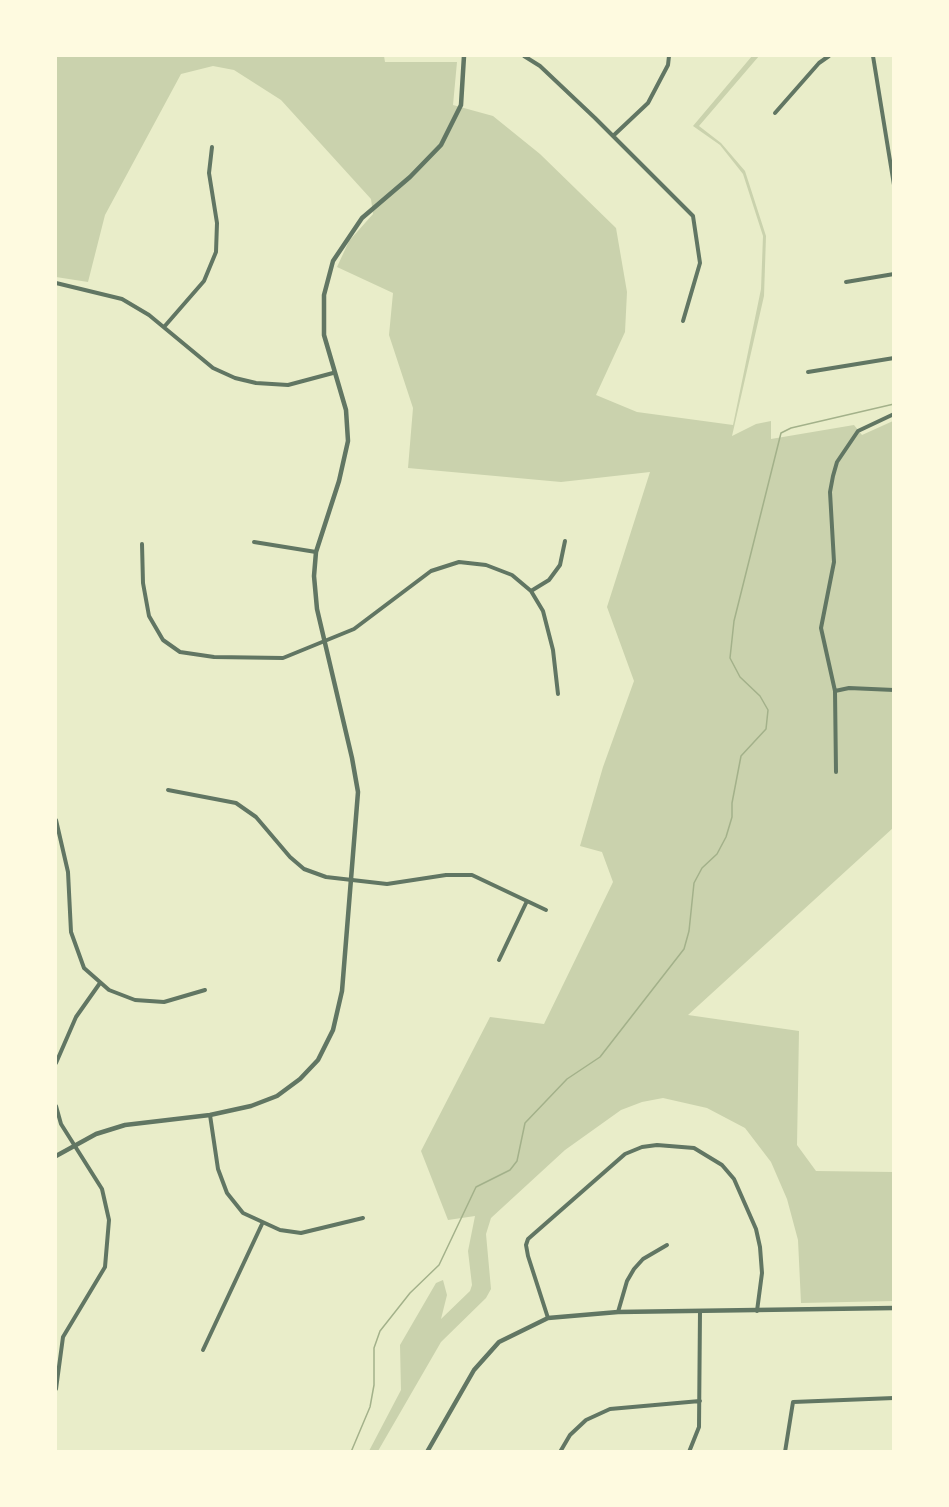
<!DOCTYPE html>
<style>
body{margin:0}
#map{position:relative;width:949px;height:1507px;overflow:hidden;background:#e9edc9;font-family:"Space Grotesk",sans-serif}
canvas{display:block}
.frame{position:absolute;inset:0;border:57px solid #fefae0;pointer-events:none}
</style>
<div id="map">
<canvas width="949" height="1507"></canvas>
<div class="frame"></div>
</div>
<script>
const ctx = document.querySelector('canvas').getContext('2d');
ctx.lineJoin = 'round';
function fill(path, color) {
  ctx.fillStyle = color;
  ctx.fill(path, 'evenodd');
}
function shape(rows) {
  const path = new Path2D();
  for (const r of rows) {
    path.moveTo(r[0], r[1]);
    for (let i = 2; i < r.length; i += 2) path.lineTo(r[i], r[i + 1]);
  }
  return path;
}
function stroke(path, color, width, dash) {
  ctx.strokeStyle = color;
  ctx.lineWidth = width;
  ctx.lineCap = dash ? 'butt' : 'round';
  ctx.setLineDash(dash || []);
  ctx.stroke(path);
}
const green = shape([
 [56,56,384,56,385,62,457,62,453,105,493,116,540,154,616,228,627,292,625,332,596,395,637,412,733,425,761,289,763,236,743,174,720,145,693,126,752,56,759,56,699,126,721,143,745,171,766,236,764,296,732,436,756,424,771,421,771,439,854,425,862,435,893,421,893,828,688,1015,799,1031,797,1145,816,1171,893,1172,893,1301,801,1303,798,1240,787,1199,771,1162,745,1128,707,1108,663,1098,642,1102,621,1110,565,1150,491,1218,486,1234,491,1289,486,1298,441,1342,378,1451,369,1451,401,1390,400,1345,436,1283,443,1280,447,1295,441,1319,470,1291,472,1285,468,1251,475,1216,448,1220,421,1151,490,1017,544,1024,613,882,602,852,580,846,603,767,634,681,607,607,650,472,561,482,408,468,413,408,389,335,393,293,337,267,349,241,373,214,371,199,281,100,234,70,213,66,181,74,105,215,88,282,56,277]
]);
const stream = shape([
 [351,1452,370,1407,374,1385,374,1348,380,1331,410,1293,439,1265,476,1187,510,1170,517,1161,525,1123,567,1079,600,1057,684,949,689,931,694,883,702,868,717,854,726,837,732,817,732,803,741,756,766,729,768,710,760,696,740,677,730,658,734,621,781,433,791,428,894,404]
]);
const minor = shape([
 [524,56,540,66,595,118,693,216,700,263,683,321],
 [873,56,894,185],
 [775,113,819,63,829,56],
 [613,136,648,103,668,65,669,56],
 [846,282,894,274],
 [56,283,122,299,149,315,213,368,235,378,256,383,288,385,333,373],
 [164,327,204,281,216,252,217,223,209,173,212,147],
 [808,372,894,358],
 [254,542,316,552],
 [142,544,143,583,149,616,163,640,180,652,214,657,283,658,354,629,431,571,459,562,486,565,512,575,531,591,543,611,553,650,558,694],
 [531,591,549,580,560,565,565,541],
 [835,691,821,628,834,562,830,492,833,476,837,462,858,431,894,414],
 [836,772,835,691,849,688,894,690],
 [168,790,236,803,256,817,290,857,304,869,326,877,387,884,446,875,472,875,546,910],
 [56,820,68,872,71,932,84,968,109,990,135,1000,164,1002,205,990],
 [499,960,527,901],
 [56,1063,76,1017,100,983],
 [56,1106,61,1124,102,1189,109,1220,105,1267,63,1337,56,1389],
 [210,1115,218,1169,227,1193,243,1213,280,1230,301,1233,363,1218],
 [618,1312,627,1281,634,1269,643,1259,667,1245],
 [548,1318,528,1256,526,1245,528,1239,625,1154,642,1147,657,1145,694,1148,722,1165,734,1179,756,1229,760,1247,762,1273,757,1311],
 [203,1350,262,1224],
 [560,1452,570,1435,586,1420,610,1409,700,1401],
 [689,1452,699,1427,700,1311],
 [785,1452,793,1402,894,1398]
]);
const tertiary = shape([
 [56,1156,96,1134,125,1125,210,1115,251,1106,277,1096,300,1079,318,1060,333,1030,342,991,358,792,352,758,317,609,314,576,316,552,339,481,348,441,346,410,324,335,324,295,333,261,362,218,410,177,441,145,461,105,464,56],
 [427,1452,474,1370,499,1342,548,1318,618,1312,894,1308]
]);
fill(green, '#cad2ad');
stroke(stream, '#a3b18a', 1.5);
stroke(minor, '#617663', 4);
stroke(tertiary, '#617663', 4.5);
</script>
